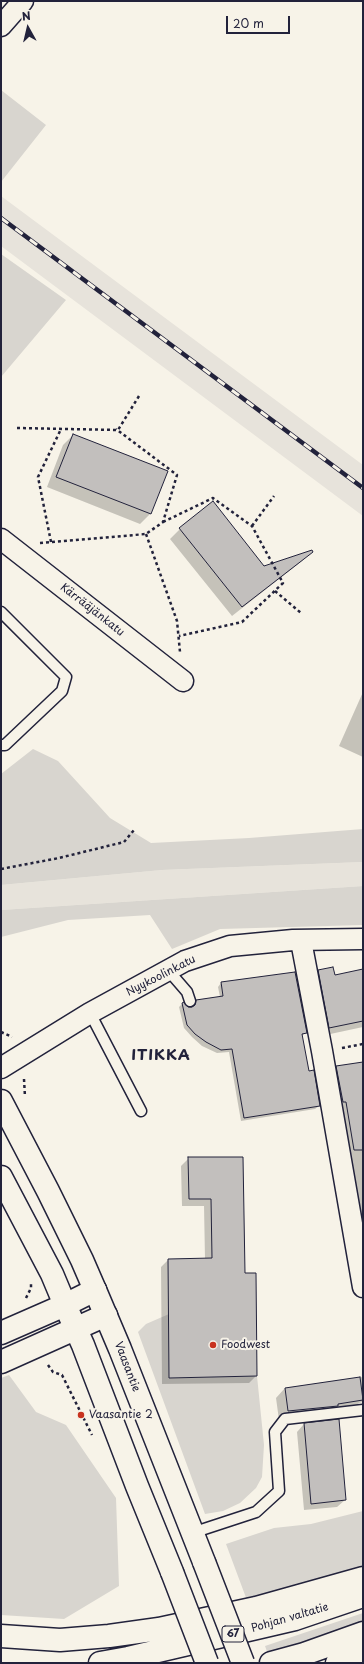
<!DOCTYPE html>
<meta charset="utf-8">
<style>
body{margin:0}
#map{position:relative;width:364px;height:1664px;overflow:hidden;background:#f7f3e8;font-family:"Playpen Sans",sans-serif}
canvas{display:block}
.frame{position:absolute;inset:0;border:2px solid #22223b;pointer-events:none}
.north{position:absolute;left:8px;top:8px;width:40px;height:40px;-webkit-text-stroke:3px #f7f3e8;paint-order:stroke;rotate:352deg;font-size:11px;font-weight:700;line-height:16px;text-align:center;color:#22223b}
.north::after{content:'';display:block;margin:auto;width:14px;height:18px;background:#22223b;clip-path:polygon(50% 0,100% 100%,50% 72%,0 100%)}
.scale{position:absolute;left:226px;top:16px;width:64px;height:18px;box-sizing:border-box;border:2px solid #22223b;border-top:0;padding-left:5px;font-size:12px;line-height:14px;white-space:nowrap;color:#22223b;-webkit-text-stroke:3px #f7f3e8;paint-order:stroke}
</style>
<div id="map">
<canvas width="364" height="1664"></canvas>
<div class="frame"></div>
<div class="north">N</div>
<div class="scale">20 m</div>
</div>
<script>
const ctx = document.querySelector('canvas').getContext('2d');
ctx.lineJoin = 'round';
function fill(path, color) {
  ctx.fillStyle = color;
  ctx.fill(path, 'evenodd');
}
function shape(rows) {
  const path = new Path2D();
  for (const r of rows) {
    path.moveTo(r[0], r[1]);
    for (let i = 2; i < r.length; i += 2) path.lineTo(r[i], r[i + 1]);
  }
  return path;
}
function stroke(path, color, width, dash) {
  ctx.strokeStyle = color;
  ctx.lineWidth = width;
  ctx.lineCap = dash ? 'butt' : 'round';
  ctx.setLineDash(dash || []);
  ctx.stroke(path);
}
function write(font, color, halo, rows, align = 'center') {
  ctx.font = font + ' "Playpen Sans",sans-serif';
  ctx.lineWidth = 4;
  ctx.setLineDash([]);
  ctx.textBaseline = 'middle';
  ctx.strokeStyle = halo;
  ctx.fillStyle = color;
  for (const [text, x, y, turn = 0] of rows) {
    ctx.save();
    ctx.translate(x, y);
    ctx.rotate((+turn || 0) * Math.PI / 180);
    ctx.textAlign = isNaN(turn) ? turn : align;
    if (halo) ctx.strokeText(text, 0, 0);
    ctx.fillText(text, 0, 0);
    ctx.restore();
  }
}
const built = shape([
 [1,196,363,465,363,516,1,246],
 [363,862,363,886,1,910,1,885,162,870]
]);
const green = shape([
 [1,90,46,125,1,182],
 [1,254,66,300,1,377],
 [33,749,58,761,110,818,151,843,249,838,363,829,363,862,162,870,1,885,1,774],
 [363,886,363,925,220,929,172,949,150,915,68,920,1,937,1,910],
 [169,1314,170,1378,257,1376,264,1445,262,1477,256,1488,240,1503,223,1511,205,1514,138,1332,146,1324],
 [9,1375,36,1412,66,1425,116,1498,119,1586,64,1619,1,1615,1,1378],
 [363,1511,363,1567,248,1603,226,1544,274,1528,311,1524],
 [363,1613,363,1628,269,1657,265,1646]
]);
const shadow = shape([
 [73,435,150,514,140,524,47,487,63,445],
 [180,529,264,567,312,551,302,561,232,616,170,539],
 [363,692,363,757,339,746],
 [363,970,363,1027,321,1036,311,979,319,971,334,976],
 [221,983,306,1032,302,1036,308,1072,319,1106,315,1109,241,1121,229,1052,217,1053,202,1046,192,1037,184,1028,179,1007,182,1004,188,1008,192,1008,197,1001,220,997,218,987],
 [363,1063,363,1258,329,1075,337,1067],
 [189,1158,242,1158,244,1274,256,1376,249,1383,162,1384,161,1267,168,1260,205,1259,204,1206,182,1206,181,1166],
 [363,1377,363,1402,359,1403,353,1409,279,1420,276,1398,285,1388],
 [304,1424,345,1500,337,1507,304,1510,297,1432]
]);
const building = shape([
 [73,434,168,471,151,514,56,477,73,434],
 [213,501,264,566,312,550,313,552,242,607,179,528,213,501],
 [333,967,335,975,363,969,363,1021,329,1028,318,970,333,967],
 [295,972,307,1033,302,1034,309,1071,314,1070,320,1106,244,1118,232,1049,221,1050,206,1042,195,1034,187,1025,182,1003,184,1002,188,1007,192,1007,195,1005,196,1000,223,996,221,982,295,972],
 [363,1062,363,1150,354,1150,346,1102,343,1102,336,1066,363,1062],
 [188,1157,243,1157,245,1273,256,1273,257,1376,169,1378,168,1259,212,1258,211,1199,189,1199,188,1157],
 [360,1377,363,1400,338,1404,338,1406,288,1411,285,1388,360,1377],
 [339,1419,346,1500,311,1504,304,1423,339,1419]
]);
const path = shape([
 [17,428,118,430,139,396],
 [163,522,213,498,252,526,283,583,242,622,179,636],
 [252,526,274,496],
 [146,534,177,621,180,652],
 [51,542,38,477,61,429],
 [40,543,146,534,163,522,177,475,116,429],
 [275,591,301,613],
 [1,869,59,858,124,842,134,830],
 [1,1032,12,1037],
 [342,1048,363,1044],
 [24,1079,25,1097],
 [26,1298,31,1288,31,1283],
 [48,1365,53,1372,62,1375,92,1435]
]);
const service = shape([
 [1,612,66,677,62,691,5,745,1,745],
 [168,970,187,992,190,1001],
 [90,1013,141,1111],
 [192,1533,256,1512,279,1491,275,1432,285,1419,363,1410]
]);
const minor = shape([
 [1,26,23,1],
 [1,539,183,681],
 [301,941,322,1051,363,1287],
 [1,1068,90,1013,185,961,230,946,293,940,363,939]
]);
const secondary = shape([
 [1,1101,48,1191,82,1260,95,1290],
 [1,1177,52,1274,65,1305]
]);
const primary = shape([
 [95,1290,120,1349,204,1562],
 [65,1305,83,1345,137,1486,172,1572]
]);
const trunk = shape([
 [1,1333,65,1305,95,1290],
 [1,1362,106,1315],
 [1,1636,60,1640,109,1636,159,1629,256,1608,363,1578],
 [100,1663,128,1658,295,1619,363,1596],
 [271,1663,304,1654,363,1633],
 [337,1663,363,1654]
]);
const rail = shape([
 [1,218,363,488]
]);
const primaryBridge = shape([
 [204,1562,243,1663],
 [172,1572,207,1663]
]);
const markers = [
 [213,1345,4,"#c8321e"],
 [81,1415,4,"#c8321e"]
];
const shields = [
 [233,1634,22]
];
const shieldNames = [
 ["67",233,1634]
];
const streetNames = [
 ["Kärrääjänkatu",92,610,38],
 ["Nyykoolinkatu",161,976,-27],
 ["Vaasantie",127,1367,69],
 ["Pohjan valtatie",290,1618,-16]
];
const poiNames = [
 ["Foodwest",221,1345],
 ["Vaasantie 2",89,1415]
];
const districtNames = [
 ["ITIKKA",161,1056]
];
fill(built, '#e7e3db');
fill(green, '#d8d5cf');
fill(shadow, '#0003');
fill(building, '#c2bfbd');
stroke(building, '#22223b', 1);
stroke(service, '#22223b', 13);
stroke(minor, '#22223b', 23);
stroke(secondary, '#22223b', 25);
stroke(primary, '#22223b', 25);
stroke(trunk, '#22223b', 25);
stroke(path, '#22223b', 2.5, [3, 3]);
stroke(service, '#f7f3e8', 10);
stroke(minor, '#f7f3e8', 20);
stroke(secondary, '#f7f3e8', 22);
stroke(primary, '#f7f3e8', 22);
stroke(trunk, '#f7f3e8', 22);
stroke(rail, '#22223b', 4.5);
stroke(rail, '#f7f3e8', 3, [9]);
stroke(primaryBridge, '#22223b', 25, []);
stroke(primaryBridge, '#f7f3e8', 22);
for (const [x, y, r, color] of markers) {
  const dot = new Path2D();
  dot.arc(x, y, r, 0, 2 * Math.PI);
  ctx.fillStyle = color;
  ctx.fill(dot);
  stroke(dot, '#f7f3e8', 1.5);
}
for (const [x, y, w] of shields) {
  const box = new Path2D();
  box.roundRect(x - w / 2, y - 8, w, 16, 3);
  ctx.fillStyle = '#f7f3e8';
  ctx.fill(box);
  stroke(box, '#22223b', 1);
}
write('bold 10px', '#22223b', null, shieldNames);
write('11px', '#22223b', '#f7f3e8', streetNames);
write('11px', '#22223b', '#f7f3e8', poiNames, 'left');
ctx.letterSpacing = '1px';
write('bold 15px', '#22223b', '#f7f3e8', districtNames);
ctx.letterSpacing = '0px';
</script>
